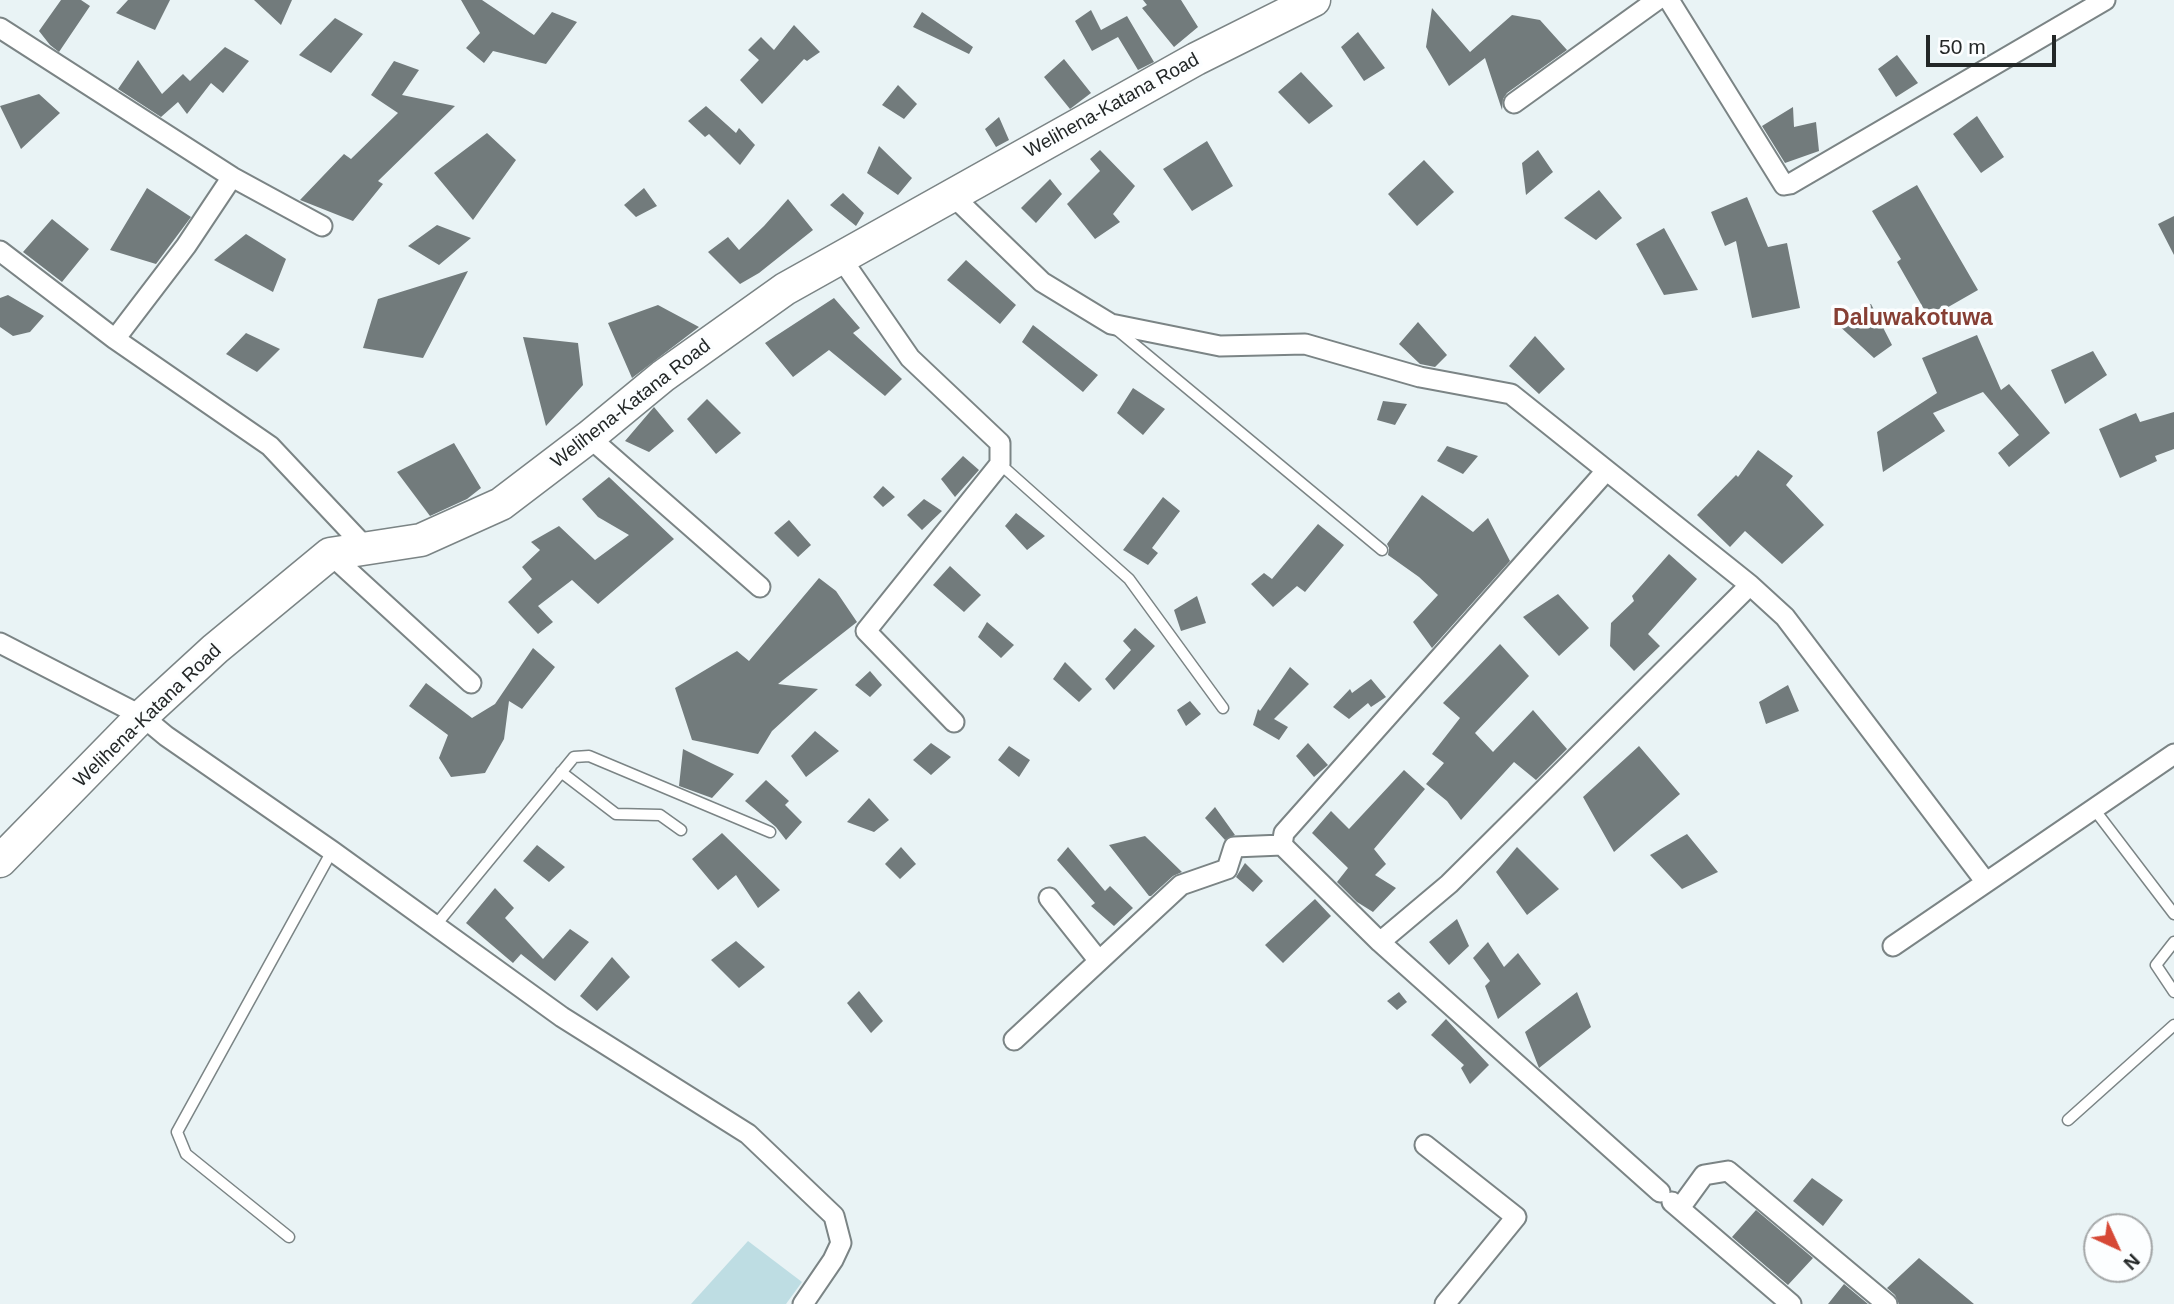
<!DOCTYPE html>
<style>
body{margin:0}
#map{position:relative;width:2174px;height:1304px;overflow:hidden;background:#e9f3f5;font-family:Arial,sans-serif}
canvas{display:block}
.north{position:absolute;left:2083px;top:1213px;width:70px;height:70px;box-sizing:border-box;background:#fcfeff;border:2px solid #a5a8a9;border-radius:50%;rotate:135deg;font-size:19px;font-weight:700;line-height:28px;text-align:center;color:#232727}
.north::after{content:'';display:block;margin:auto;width:24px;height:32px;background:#d64937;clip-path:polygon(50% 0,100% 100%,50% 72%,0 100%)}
.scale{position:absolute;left:1926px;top:35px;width:130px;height:32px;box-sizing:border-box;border:4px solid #232727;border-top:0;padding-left:9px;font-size:21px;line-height:24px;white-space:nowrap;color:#232727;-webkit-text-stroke:5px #fcfeff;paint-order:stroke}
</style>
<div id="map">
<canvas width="2174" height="1304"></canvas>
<div class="north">N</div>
<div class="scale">50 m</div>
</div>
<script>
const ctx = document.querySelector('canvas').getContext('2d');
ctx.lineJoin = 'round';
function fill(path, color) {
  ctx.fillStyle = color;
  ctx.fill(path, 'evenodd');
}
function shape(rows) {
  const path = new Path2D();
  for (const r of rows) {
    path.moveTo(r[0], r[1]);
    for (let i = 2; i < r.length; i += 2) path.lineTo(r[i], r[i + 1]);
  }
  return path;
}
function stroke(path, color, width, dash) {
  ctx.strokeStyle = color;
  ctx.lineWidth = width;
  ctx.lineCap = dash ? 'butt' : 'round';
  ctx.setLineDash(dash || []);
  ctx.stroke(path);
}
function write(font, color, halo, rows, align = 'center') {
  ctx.font = font + ' Arial,sans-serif';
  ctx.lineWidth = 7;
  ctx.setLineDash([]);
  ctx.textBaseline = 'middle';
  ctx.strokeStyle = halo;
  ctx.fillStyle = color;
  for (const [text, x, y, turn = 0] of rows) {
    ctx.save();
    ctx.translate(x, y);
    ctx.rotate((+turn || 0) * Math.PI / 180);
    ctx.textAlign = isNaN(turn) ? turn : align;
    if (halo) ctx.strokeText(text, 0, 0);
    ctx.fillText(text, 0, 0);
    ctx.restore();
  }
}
const green = shape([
 [748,1241,802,1282,786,1304,691,1304]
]);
const building = shape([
 [61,0,81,0,90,6,59,52,50,45,39,31],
 [128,0,170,0,155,30,116,13],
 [254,0,292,0,281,25],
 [461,0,482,0,534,35,552,12,577,22,546,64,493,51,484,63,466,48,480,33],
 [1143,0,1181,0,1198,27,1174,47,1142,8,1147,5],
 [1432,8,1470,52,1512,15,1540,20,1567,50,1507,93,1503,99,1502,110,1485,58,1449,86,1426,47],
 [1091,10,1101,30,1127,16,1154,62,1138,70,1118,37,1092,51,1075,21],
 [922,12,973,47,969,54,913,27],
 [335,18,363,34,331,73,299,55],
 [794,25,820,52,807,61,804,59,762,104,740,80,759,60,748,50,761,37,774,50],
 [1358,32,1385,68,1364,81,1341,47],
 [225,47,249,61,223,93,211,83,187,114,178,102,161,117,118,89,138,60,162,94,183,74,190,81],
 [1897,55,1918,83,1896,97,1878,69],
 [1064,59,1091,93,1070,109,1044,77],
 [394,61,419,70,402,95,455,106,378,181,383,184,353,221,300,200,344,154,351,159,398,113,371,95],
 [1301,72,1333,106,1309,124,1278,92],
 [898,85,917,104,904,119,882,105],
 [39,94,60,113,21,149,0,106],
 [706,106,736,133,739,128,755,145,740,165,709,134,705,137,688,121],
 [1793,107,1794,127,1816,122,1819,151,1785,163,1762,126],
 [1977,116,2004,157,1981,173,1953,134],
 [999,117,1009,140,996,147,985,129],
 [487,133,516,160,473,220,434,173],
 [1207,141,1233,186,1192,211,1163,169],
 [879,146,912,178,898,195,867,173],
 [1100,150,1135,186,1113,214,1120,222,1095,239,1067,204,1100,171,1090,159],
 [1538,150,1553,172,1526,195,1522,163],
 [1424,160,1454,192,1417,226,1388,194],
 [1050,179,1062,194,1036,223,1021,208],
 [1917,185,1978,290,1929,318,1897,262,1901,259,1872,211],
 [147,188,191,217,156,264,110,250],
 [644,188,657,206,636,217,624,205],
 [1599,190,1622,218,1596,240,1564,218],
 [843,193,864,213,856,226,830,205],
 [1747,197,1768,247,1787,243,1800,308,1752,318,1736,241,1725,246,1711,212],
 [788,199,813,230,759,273,740,284,708,252,728,237,739,250,764,226],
 [2174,216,2174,255,2158,224],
 [52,219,89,249,62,282,23,252],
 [437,225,471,238,439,265,408,246],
 [1664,228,1698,290,1664,295,1636,244],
 [246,234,286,259,273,292,214,260],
 [966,260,1016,305,1000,324,947,280],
 [468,271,423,358,363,348,378,299],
 [8,295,44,316,30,332,13,336,0,327,0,298],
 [834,298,860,328,853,333,902,379,885,396,829,350,793,377,765,343],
 [1871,304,1892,345,1874,358,1835,322],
 [658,305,699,327,632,378,608,323],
 [1418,322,1447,355,1435,367,1420,364,1399,344],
 [1033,325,1098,375,1083,392,1022,342],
 [246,333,280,349,257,372,226,354],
 [1977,335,2001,390,2009,384,2050,433,2009,467,1998,453,2019,435,1983,392,1933,413,1945,431,1883,472,1877,432,1937,393,1922,358],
 [1535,336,1565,369,1539,394,1509,366],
 [523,337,578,343,583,385,546,426],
 [2093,351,2107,375,2065,404,2051,370],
 [1133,388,1165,409,1143,435,1117,413],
 [707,399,741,433,716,454,687,419],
 [1383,401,1407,404,1395,425,1377,420],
 [654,407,674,431,649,452,625,441],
 [2174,412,2174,449,2155,456,2157,461,2120,478,2099,429,2136,413,2140,422],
 [454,443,481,488,467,499,430,516,397,472],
 [1447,446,1478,456,1463,474,1437,461],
 [1758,450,1793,476,1786,485,1824,525,1782,564,1745,531,1730,547,1697,515,1736,475,1738,477],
 [963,456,979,470,955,497,941,479],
 [609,477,674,539,598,604,572,580,538,606,553,622,538,634,508,602,532,579,522,567,540,550,531,542,559,526,595,560,629,535,598,517,582,499],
 [883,486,895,497,883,507,873,497],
 [1422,495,1473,532,1488,518,1510,561,1432,648,1413,622,1438,595,1419,577,1388,555,1389,548,1387,544],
 [1163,497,1180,511,1152,548,1158,553,1148,565,1123,550],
 [924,499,942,511,922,530,907,515],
 [1016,513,1045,536,1027,550,1005,526],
 [789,520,811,545,798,557,774,533],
 [1318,524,1344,545,1305,592,1297,586,1273,607,1251,584,1264,573,1272,579],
 [1669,554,1697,579,1648,634,1660,646,1634,671,1610,646,1611,623,1634,601,1632,596],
 [950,566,981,595,964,612,933,585],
 [819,578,836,591,857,622,778,684,818,689,772,731,758,754,692,740,675,688,737,651,749,661],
 [1558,594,1589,628,1559,656,1523,617],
 [1197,596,1206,623,1181,631,1174,610],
 [987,622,1014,645,1001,658,978,637],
 [1135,628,1155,646,1114,690,1105,679,1131,650,1123,641],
 [1500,644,1529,676,1475,733,1493,752,1533,710,1567,749,1536,780,1514,762,1461,820,1447,801,1426,784,1444,763,1432,754,1460,718,1443,703],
 [533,648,555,667,522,709,509,701,504,739,485,773,451,777,439,758,448,735,409,706,426,683,472,718,495,704],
 [1065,662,1092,689,1079,702,1053,679],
 [1290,667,1309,684,1274,719,1288,727,1279,740,1253,725,1258,709,1260,711],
 [870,671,882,685,870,697,855,685],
 [1371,679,1386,697,1371,707,1368,703,1349,719,1333,707,1350,689,1352,693],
 [1788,685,1799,711,1766,724,1759,702],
 [1190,701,1201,714,1186,726,1177,710],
 [815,731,839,751,806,777,791,756],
 [931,743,951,757,931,775,913,760],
 [1308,743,1328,765,1314,777,1296,756],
 [1009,746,1030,760,1019,777,998,760],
 [1639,746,1680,794,1614,852,1583,797],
 [683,749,711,763,734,774,712,798,679,786],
 [1404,770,1425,789,1374,849,1386,864,1375,875,1396,888,1373,912,1357,902,1337,882,1348,868,1312,833,1331,811,1349,829],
 [766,780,789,801,785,805,802,822,786,840,776,827,745,801],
 [869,798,889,820,874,832,847,822],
 [1215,807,1235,835,1225,840,1205,818],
 [722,833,780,890,758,908,736,875,718,890,692,859],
 [1687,834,1718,872,1682,889,1650,855],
 [1145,836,1182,872,1173,876,1151,896,1149,896,1109,845],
 [537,845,565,867,549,882,523,861],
 [901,847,916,864,900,879,885,864],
 [1068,847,1105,891,1110,886,1133,908,1114,926,1091,906,1095,903,1057,860],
 [1517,847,1559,889,1527,915,1496,872],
 [1245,863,1263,881,1253,892,1236,877],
 [495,888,514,908,505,918,543,959,570,929,589,942,555,981,521,954,513,963,466,923],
 [1315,899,1331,916,1283,963,1265,945],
 [1457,919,1469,946,1449,965,1429,942],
 [736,941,765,967,739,988,711,960],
 [1488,942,1504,967,1518,953,1541,984,1498,1019,1485,986,1490,981,1473,958],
 [612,957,630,977,597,1011,580,996],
 [859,991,883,1021,871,1033,847,1003],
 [1399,992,1407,1002,1397,1010,1387,1001],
 [1577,992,1591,1027,1539,1068,1525,1032],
 [1446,1019,1489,1065,1470,1084,1461,1068,1464,1065,1431,1035],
 [1812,1178,1843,1200,1823,1226,1793,1201],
 [1756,1210,1813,1258,1788,1285,1732,1237],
 [1919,1258,1974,1304,1899,1304,1895,1295,1887,1288],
 [1844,1284,1868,1304,1828,1304]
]);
const lane = shape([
 [1116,329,1382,550],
 [1000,464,1129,579,1223,708],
 [561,772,616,814,660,815,681,830],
 [2094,809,2174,914],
 [435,926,574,757,589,756,770,832],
 [2174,942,2156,965,2174,992],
 [2068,1120,2174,1025],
 [289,1237,186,1154,177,1132,332,851]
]);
const street = shape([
 [1669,0,1784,185,1790,184,2105,0],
 [0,28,232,177,322,226],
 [1514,103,1657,0],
 [953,196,1042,282,1111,324,1220,346,1305,344,1420,377,1511,394,1750,585,1785,617,1985,881],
 [0,251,115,339,270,446,367,549],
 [841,258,910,358,1000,443,1000,464,866,631,954,722],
 [115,339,186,246,232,177],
 [589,437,760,587],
 [1606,471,1284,833,1282,845,1380,942,1660,1192],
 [330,554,471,683],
 [0,643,142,716,166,736,332,851,562,1017,748,1134,834,1216,841,1243,833,1260,803,1304],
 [1049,898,1099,961],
 [1380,942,1449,884,1750,585],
 [1893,946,2174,754],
 [1014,1040,1181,885,1227,869,1234,847,1282,845],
 [1425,1145,1516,1217,1445,1304],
 [1672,1202,1791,1304],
 [1680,1208,1704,1175,1728,1171,1887,1304]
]);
const primary = shape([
 [0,861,142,716,215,649,330,554,421,540,501,504,589,437,663,376,785,289,1196,59,1314,0]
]);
const streetNames = [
 ["Welihena-Katana Road",1112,106,-29],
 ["Welihena-Katana Road",631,404,-38],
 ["Welihena-Katana Road",148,716,-44]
];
const quarterNames = [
 ["Daluwakotuwa",1913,319]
];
fill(green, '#bedde3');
fill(building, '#727b7c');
stroke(lane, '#7b8485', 13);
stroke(street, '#7b8485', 23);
stroke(primary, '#7b8485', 35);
stroke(lane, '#fff', 10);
stroke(street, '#fff', 19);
stroke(primary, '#fff', 32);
write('19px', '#232727', '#fcfeff', streetNames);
write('bold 23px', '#863f34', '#fcfeff', quarterNames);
</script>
